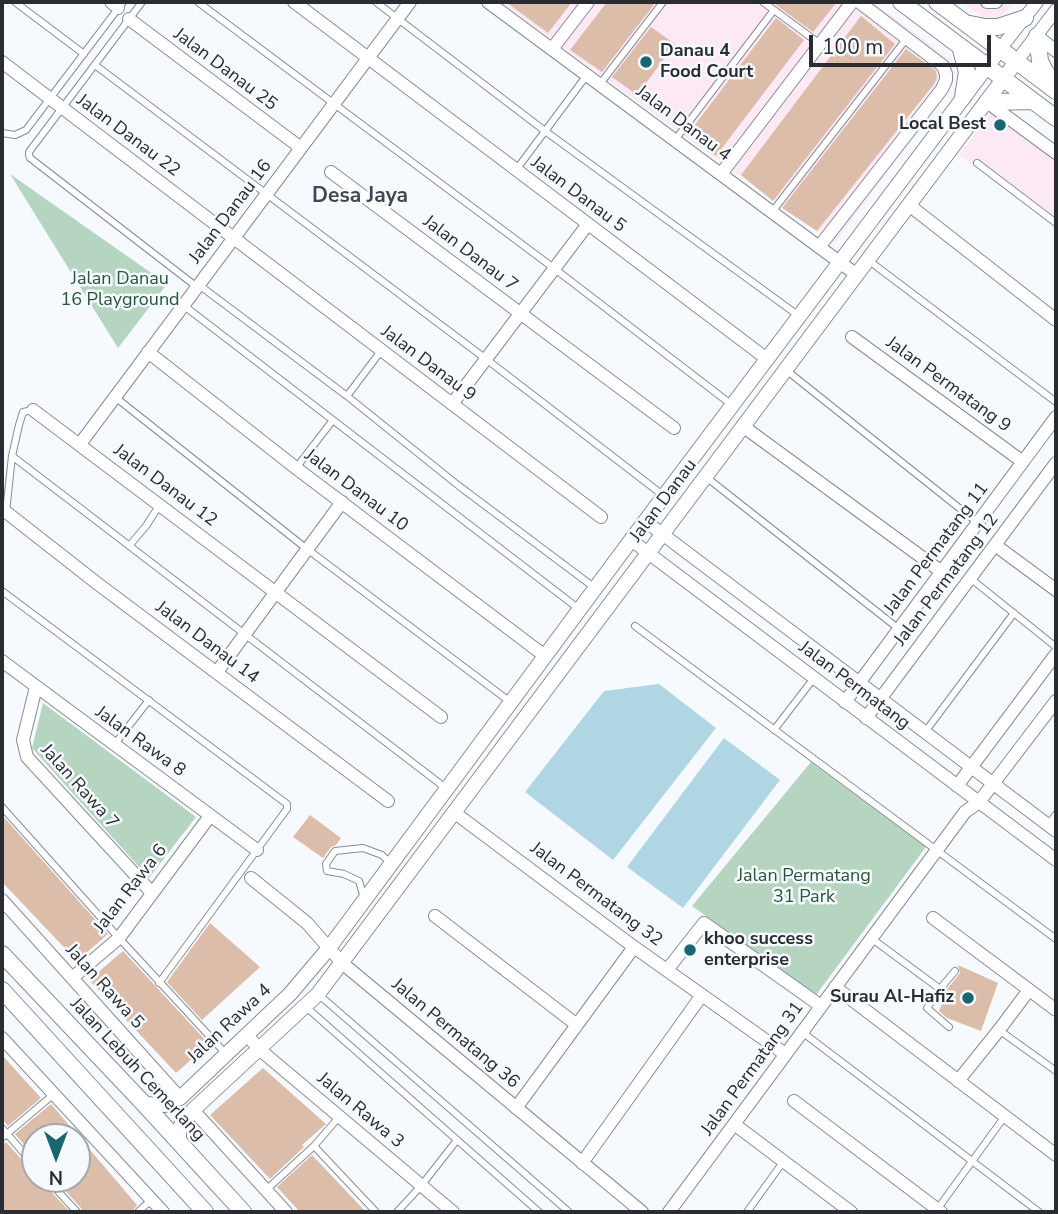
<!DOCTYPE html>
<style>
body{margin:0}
#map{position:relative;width:1058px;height:1214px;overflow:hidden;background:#f6f9fd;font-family:"Nunito Sans",sans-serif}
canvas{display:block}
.frame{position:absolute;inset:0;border:4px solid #292c30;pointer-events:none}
.north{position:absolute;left:21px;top:1123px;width:70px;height:70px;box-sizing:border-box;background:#f6f9fd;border:2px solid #a4a7ab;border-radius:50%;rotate:180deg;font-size:19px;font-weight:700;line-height:28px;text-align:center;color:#292c30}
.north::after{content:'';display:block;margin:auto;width:24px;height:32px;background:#1a666f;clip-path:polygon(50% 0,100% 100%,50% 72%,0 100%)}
.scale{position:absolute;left:809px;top:35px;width:182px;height:32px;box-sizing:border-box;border:4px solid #292c30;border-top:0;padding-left:9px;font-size:21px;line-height:24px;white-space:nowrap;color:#292c30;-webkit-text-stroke:5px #f6f9fd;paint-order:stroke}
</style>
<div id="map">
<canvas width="1058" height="1214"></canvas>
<div class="frame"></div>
<div class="north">N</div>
<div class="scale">100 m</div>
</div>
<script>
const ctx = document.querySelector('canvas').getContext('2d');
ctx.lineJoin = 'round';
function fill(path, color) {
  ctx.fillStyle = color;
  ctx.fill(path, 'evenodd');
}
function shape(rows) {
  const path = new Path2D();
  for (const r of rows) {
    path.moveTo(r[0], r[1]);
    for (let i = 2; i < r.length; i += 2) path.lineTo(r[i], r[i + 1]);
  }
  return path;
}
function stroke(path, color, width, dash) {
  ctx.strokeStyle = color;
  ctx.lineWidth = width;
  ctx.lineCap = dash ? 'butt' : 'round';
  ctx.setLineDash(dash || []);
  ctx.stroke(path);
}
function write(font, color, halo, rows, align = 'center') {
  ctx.font = font + ' "Nunito Sans",sans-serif';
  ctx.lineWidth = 5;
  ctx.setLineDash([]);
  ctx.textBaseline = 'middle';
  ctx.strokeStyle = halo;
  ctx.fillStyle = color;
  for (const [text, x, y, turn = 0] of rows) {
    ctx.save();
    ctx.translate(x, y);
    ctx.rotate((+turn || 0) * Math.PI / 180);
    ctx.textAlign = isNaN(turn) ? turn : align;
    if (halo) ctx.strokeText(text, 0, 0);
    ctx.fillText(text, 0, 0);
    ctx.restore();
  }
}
const commercial = shape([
 [500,2,873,2,955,63,953,84,834,244],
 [962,2,1014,2,994,26],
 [992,111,1056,159,1056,225,959,155]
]);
const green = shape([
 [10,174,167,284,118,348],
 [43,703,196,817,149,878,32,748],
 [811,762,926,847,816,995,692,906]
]);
const water = shape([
 [659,684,716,728,613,860,525,792,604,691],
 [724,738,780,780,683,908,627,867]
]);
const building = shape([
 [506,2,572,2,548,33],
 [607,2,656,2,602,72,570,50],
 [772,2,837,2,813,32],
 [861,16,895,44,773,201,741,175],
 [776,18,804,40,716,156,688,134],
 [651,27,675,44,637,95,612,77],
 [906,49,936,71,937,78,934,84,817,231,782,208],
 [2,815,108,934,77,961,2,882],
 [310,815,341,838,336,845,331,847,323,858,293,837],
 [210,923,260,967,202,1020,167,982],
 [123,951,209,1044,176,1073,89,980],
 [958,965,998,983,981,1031,947,1018,939,1011,948,988,960,973],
 [2,1055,41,1098,8,1126,2,1119],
 [263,1068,326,1124,302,1145,304,1147,270,1179,210,1115],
 [51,1104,137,1205,132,1212,83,1212,81,1208,55,1179,77,1179,77,1137,35,1137,35,1157,15,1134],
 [6,1142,31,1170,35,1172,35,1179,41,1179,43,1183,70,1212,2,1212,2,1145],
 [312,1155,366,1212,300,1212,277,1187]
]);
const service = shape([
 [15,2,84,54],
 [142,2,29,152,29,155,30,158,197,287],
 [198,2,555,269,732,405],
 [376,2,545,131,799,316],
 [774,10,820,44],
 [95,65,486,359,664,496],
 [600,84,663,2],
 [2,133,15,135,26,130,123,2],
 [675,140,774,10,763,2],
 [977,163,1056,223],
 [516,170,587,75],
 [772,212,907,38],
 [868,260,1056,402],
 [199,285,347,396,459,486,595,588],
 [183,305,579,609],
 [786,370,978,523],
 [347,396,381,351],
 [115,397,307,549,509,701],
 [12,456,447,789],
 [296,468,333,420],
 [706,477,899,629],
 [6,512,12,456,19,425,23,412,33,410],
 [129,546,146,526,159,506],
 [970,578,1056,647],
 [2,591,287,804,287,809,159,983],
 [635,626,1056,939],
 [774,730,814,678],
 [925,732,1014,613],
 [114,745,149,700],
 [2,807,119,938,226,1054],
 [1048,825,1056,814],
 [364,898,359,881,344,874,327,871,326,864,335,851,363,848,382,855,391,864],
 [871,938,940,989,927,1008,949,1027],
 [940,989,955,971],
 [318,994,569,1212],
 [306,1007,539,1212],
 [999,1030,1056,1071],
 [802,1032,1039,1212],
 [2,1128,35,1166],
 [2,1138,54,1094],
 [314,1146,339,1117],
 [47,1179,77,1212],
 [266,1190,314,1146,376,1212],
 [936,1211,1005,1116],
 [138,1212,151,1200],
 [397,1212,421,1186,457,1140],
 [747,1212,783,1162]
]);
const minor = shape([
 [111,2,118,8],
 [294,2,767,359],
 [488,2,857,275],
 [987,2,996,2],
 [129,19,301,148],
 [1037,36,1056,51],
 [552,49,588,2],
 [1000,49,1037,2],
 [2,62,601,517],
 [1016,62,1056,10],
 [987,102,1056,153],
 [331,172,674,428],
 [721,174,852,2],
 [909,205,1056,320],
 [819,247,942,89,946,80,946,74,943,66,859,2],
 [852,337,1023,462],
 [148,352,296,468,545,656],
 [452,404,588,224],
 [33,410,441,717],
 [744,427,942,572],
 [80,444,410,2],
 [6,512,98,584,388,801],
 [645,521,1056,831],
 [631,540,1056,860],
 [995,545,1056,590],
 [2,661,257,850],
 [217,672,342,502],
 [36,687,23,740,27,757,152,893],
 [845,702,1056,417],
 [866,718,1056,463],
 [957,786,1056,654],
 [455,813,634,947,785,1054],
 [251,878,307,923,342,963,642,1212],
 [2,900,180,1098],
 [435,916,577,1025],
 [933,918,1056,1010],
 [667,970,704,923,821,1006],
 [72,978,119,938,210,816],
 [835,987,1056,1155],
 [247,1035,259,1049,453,1212],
 [2,1038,163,1212],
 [958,1081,999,1030,1029,990],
 [794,1101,941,1212],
 [516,1108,634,947],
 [193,1110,286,1212],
 [734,1124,851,1212],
 [582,1163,702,995],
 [669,1212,965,812,979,802,1056,701]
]);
const tertiary = shape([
 [144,1104,165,1105,180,1098,290,994,329,948,631,540,1000,49],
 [179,1142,179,1131,182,1123,193,1110,318,994,1016,62]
]);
const secondary = shape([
 [901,2,1056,118],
 [937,2,1056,91],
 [970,24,985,27,998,27,1025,18],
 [1037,36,1040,61,1045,71,1055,85],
 [960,46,967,72,963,97],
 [987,102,1033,101],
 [2,954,144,1104,243,1212],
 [2,990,205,1212]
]);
const markers = [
 [646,62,7,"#1a666f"],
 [1000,125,7,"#1a666f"],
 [690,950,7,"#1a666f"],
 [968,998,7,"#1a666f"]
];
const poiNames = [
 ["Danau 4",660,52],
 ["Food Court",660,73],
 ["Local Best",986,125,"right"],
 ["khoo success",704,940],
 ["enterprise",704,961],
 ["Surau Al-Hafiz",954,998,"right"]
];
const streetNames = [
 ["Jalan Danau 25",225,70,37],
 ["Jalan Danau 4",683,124,37],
 ["Jalan Danau 22",128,136,37],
 ["Jalan Danau 5",578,195,37],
 ["Jalan Danau 16",231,212,-53],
 ["Jalan Danau 7",470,254,37],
 ["Jalan Danau 9",428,364,37],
 ["Jalan Permatang 9",948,385,36],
 ["Jalan Danau 12",165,486,37],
 ["Jalan Danau 10",356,491,37],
 ["Jalan Danau",664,501,-53],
 ["Jalan Permatang 11",937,549,-53],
 ["Jalan Permatang 12",947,580,-53],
 ["Jalan Danau 14",207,643,37],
 ["Jalan Permatang",854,686,37],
 ["Jalan Rawa 8",140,742,36],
 ["Jalan Rawa 7",79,787,48],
 ["Jalan Rawa 6",131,889,-52],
 ["Jalan Permatang 32",596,895,37],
 ["Jalan Rawa 5",104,987,48],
 ["Jalan Rawa 4",230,1024,-43],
 ["Jalan Permatang 36",455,1034,40],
 ["Jalan Permatang 31",753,1069,-54],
 ["Jalan Lebuh Cemerlang",137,1070,47],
 ["Jalan Rawa 3",360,1111,40]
];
const parkNames = [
 ["Jalan Danau",120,280],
 ["16 Playground",120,301],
 ["Jalan Permatang",804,877],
 ["31 Park",804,898]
];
const quarterNames = [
 ["Desa Jaya",360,197]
];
fill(commercial, '#fde8f6');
fill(green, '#b6d5c0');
fill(water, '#b0d6e3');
fill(building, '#dbbda9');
stroke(service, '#878d96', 8);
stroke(minor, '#878d96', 14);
stroke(tertiary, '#878d96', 16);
stroke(secondary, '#878d96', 18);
stroke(service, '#fff', 6);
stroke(minor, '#fff', 12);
stroke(tertiary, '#fff', 14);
stroke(secondary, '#fff', 16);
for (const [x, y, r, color] of markers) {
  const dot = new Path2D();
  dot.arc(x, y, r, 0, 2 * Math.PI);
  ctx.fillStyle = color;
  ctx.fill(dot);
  stroke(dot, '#f6f9fd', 2.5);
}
write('bold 18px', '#292c30', '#f6f9fd', poiNames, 'left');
write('18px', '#292c30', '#f6f9fd', streetNames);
write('18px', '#245739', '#f6f9fd', parkNames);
write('bold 21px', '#41464e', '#f6f9fd', quarterNames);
</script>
